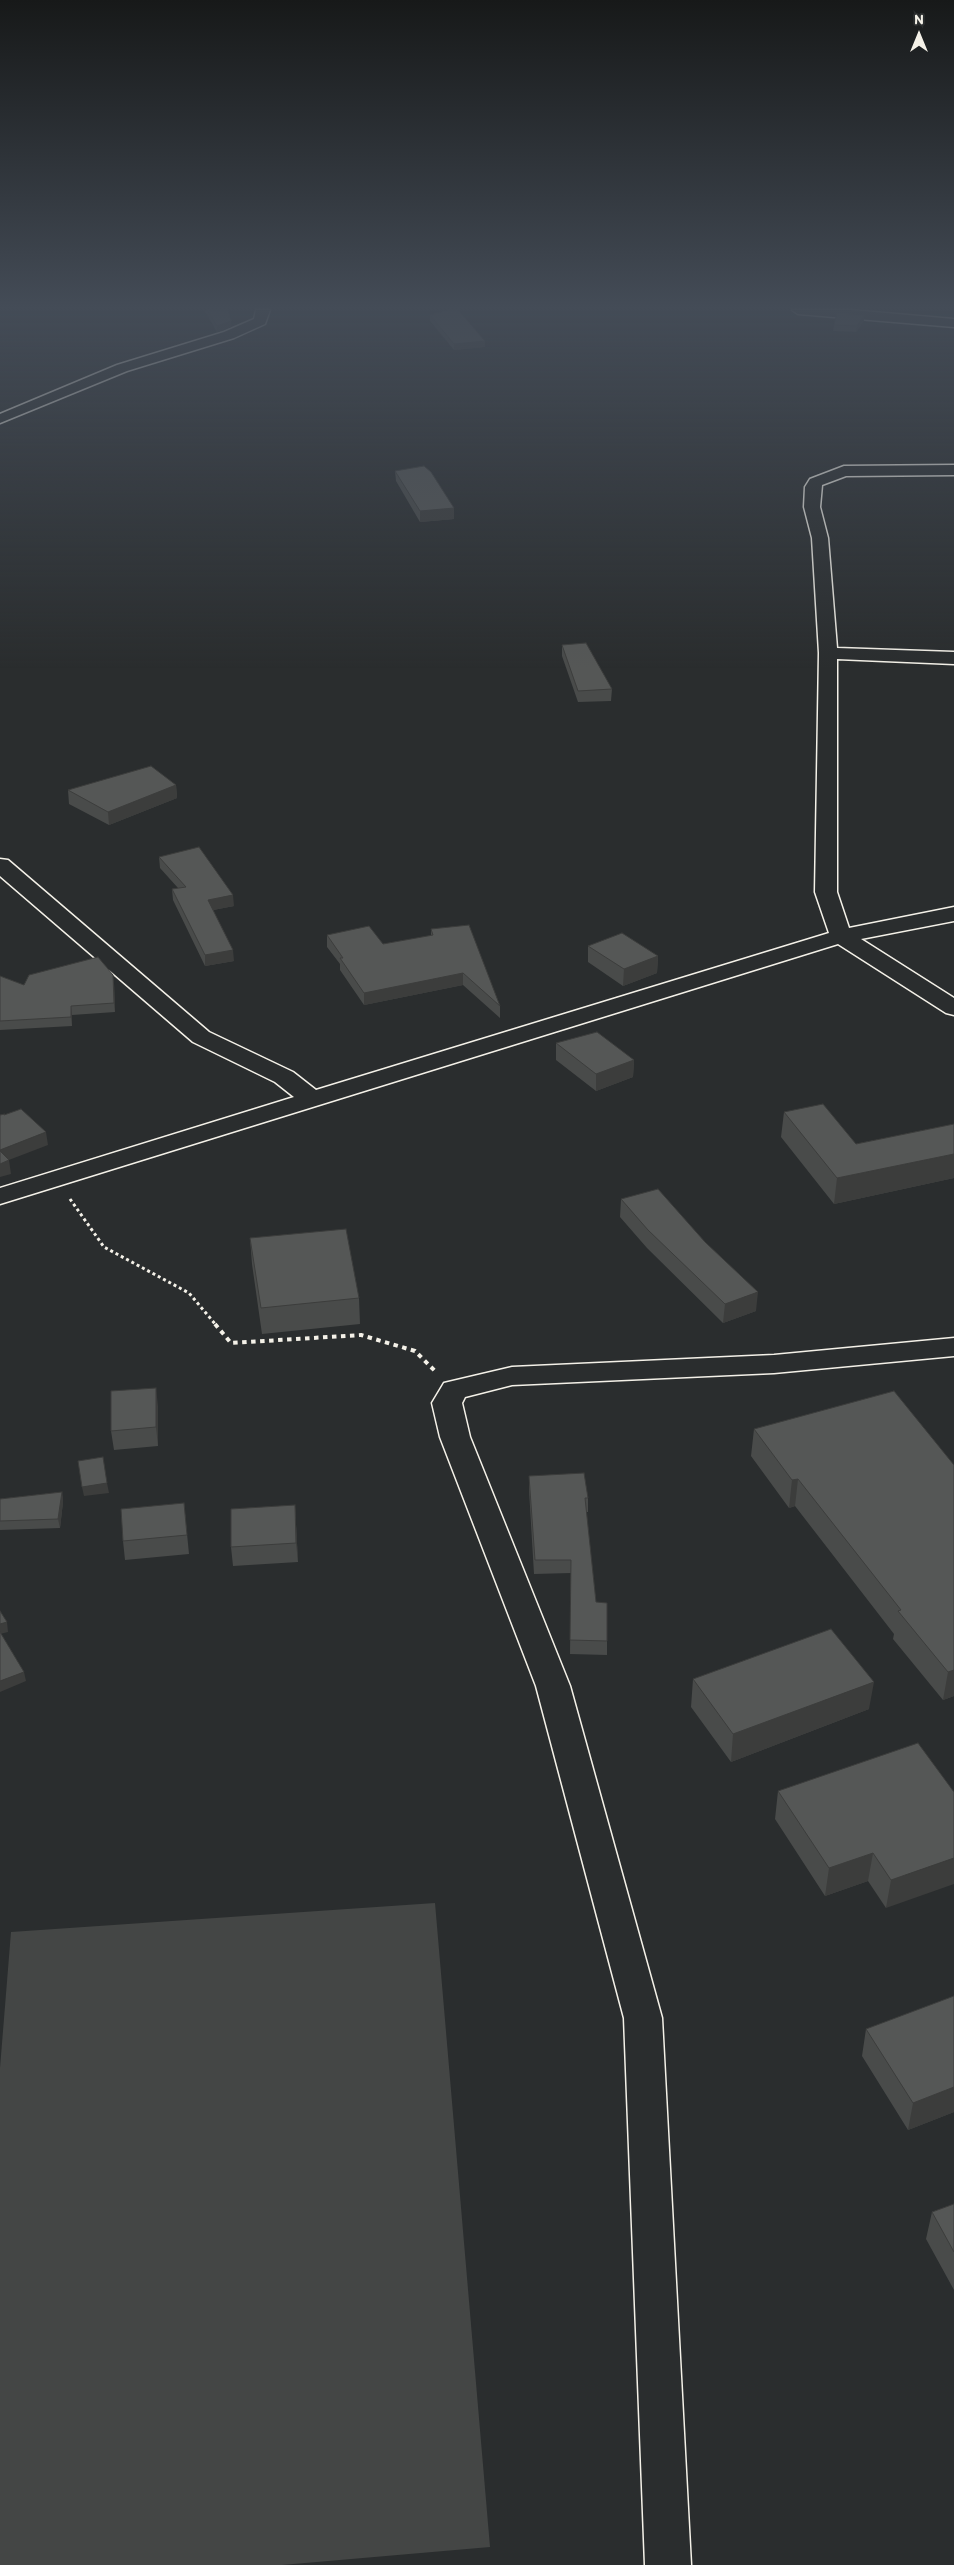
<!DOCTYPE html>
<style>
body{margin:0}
#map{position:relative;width:954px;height:2565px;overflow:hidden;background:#2a2d2e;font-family:Itim,sans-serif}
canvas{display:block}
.north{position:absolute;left:894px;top:10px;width:50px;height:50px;-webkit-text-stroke:4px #2a2d2e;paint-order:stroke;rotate:0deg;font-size:14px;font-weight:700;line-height:20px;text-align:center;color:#f4f1e8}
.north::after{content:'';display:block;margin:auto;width:18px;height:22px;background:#f4f1e8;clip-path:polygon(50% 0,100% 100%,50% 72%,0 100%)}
</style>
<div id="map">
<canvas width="954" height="2565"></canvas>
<div class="north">N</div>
</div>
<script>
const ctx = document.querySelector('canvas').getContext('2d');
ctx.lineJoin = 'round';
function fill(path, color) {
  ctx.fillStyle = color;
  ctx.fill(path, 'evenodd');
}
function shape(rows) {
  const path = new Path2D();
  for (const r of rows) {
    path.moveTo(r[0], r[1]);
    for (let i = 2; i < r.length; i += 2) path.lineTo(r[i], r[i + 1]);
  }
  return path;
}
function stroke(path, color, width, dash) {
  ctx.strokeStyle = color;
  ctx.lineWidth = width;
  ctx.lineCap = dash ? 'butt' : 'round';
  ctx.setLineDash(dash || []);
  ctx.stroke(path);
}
const green = shape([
 [435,1903,490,2547,282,2565,0,2565,0,2068,11,1932]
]);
const pathFar1 = shape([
 [70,1199,104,1247,189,1293,216,1325]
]);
const path = shape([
 [215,1324,231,1343,361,1335,415,1351,436,1372]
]);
const minor = shape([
 [256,310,270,310,265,324,234,338,127,371,0,423,0,414,117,365,224,332,254,319,256,310],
 [792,310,851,310,954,319,954,327,798,314,792,310],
 [954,465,954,475,846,476,822,485,820,507,828,538,837,648,954,652,954,664,837,659,837,892,849,928,954,907,954,921,861,939,954,998,954,1015,946,1013,838,944,0,1204,0,1188,294,1097,275,1082,193,1042,0,876,0,859,8,860,209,1032,293,1072,316,1090,829,933,815,892,819,653,812,538,804,507,805,487,810,479,844,466,954,465],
 [954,1338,954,1356,774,1373,512,1385,465,1397,462,1403,470,1437,570,1686,662,2018,691,2565,645,2565,624,2018,536,1686,440,1437,432,1403,444,1383,512,1367,774,1355,954,1338]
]);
const wall = shape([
 [204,310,228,310,231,327,217,332],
 [430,315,485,341,485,347,454,350,430,321],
 [864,315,864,321,856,332,833,331,834,325],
 [395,471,454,508,454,519,420,522,396,481],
 [562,645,612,689,611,701,578,702,562,656],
 [176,785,177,798,109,825,69,804,68,790],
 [159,857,234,906,213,910,234,961,205,966,173,900,172,889,178,888,160,868],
 [431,929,500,1006,500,1018,463,985,364,1005,340,970,340,964,327,947,327,935,383,944,431,936],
 [588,946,658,956,657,973,623,986,588,962],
 [0,976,24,985,114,983,115,1012,72,1015,72,1026,0,1030],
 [556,1043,634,1060,633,1077,596,1091,556,1060],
 [784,1112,856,1144,954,1124,954,1178,834,1204,781,1137],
 [621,1199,756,1311,723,1323,647,1248,620,1217],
 [250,1238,359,1298,360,1324,262,1334,252,1264],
 [158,1406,158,1446,114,1450,111,1431],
 [754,1429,954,1465,954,1696,943,1700,893,1639,894,1634,795,1506,789,1508,751,1456],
 [529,1476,588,1498,588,1512,586,1512,596,1602,607,1641,607,1655,570,1654,571,1573,534,1574,529,1490],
 [62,1492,63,1502,60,1528,0,1530,0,1499],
 [184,1503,189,1554,125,1560,123,1541],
 [295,1505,298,1562,233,1566,231,1547],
 [693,1679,869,1709,731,1762,691,1707],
 [778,1791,954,1792,886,1908,868,1881,825,1896,775,1819],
 [954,1996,954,2112,908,2130,862,2056,866,2029],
 [954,2204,954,2290,926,2239,932,2212]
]);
const shadedWall = shape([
 [864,315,864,321,856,332,857,326],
 [231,321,231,327,217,332,217,326],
 [485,341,485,347,454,350,454,344],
 [454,508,454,519,420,522,420,511],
 [176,785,177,798,109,825,108,812],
 [233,895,234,906,208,911,208,900],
 [233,950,234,961,205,966,205,955],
 [658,956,657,973,623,986,624,969],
 [463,973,463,985,364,1005,364,993],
 [113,975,114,983,115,1012,114,1003],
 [71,1006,72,1015,72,1026,71,1017],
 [634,1060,633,1077,596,1091,596,1074],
 [46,1132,48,1145,1,1163,9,1160,11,1174,0,1177,0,1150],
 [954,1154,954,1178,834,1204,837,1178],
 [758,1292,756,1311,723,1323,725,1304],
 [156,1388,158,1406,158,1446,156,1427],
 [798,1479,795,1506,789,1508,792,1480],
 [107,1483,109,1493,84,1496,82,1487],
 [62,1492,63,1502,60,1528,58,1519],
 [295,1505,298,1562,296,1543],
 [7,1622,8,1632,0,1634,0,1624],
 [954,1670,954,1696,943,1700,948,1672],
 [24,1672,26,1681,0,1692,0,1681],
 [874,1682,869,1709,731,1762,733,1734],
 [873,1853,868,1881,825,1896,829,1868],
 [954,1858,954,1884,886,1908,891,1880],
 [954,2087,954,2112,908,2130,913,2103]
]);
const building = shape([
 [207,310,228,310,231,321,217,326,207,310],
 [450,310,458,310,485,341,454,344,430,315,450,310],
 [837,313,864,315,857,326,834,325,837,313],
 [424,466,431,472,454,508,420,511,395,471,424,466],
 [586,643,612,689,578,691,562,645,586,643],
 [151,766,176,785,108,812,68,790,151,766],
 [199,847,233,895,208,900,233,950,205,955,172,889,186,887,159,857,199,847],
 [469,925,500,1006,463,973,364,993,340,958,343,958,327,935,369,926,383,944,433,935,431,929,469,925],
 [622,933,658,956,624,969,588,946,622,933],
 [98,957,113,975,114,1003,71,1006,71,1017,0,1021,0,976,24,985,29,975,98,957],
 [597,1032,634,1060,596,1074,556,1043,597,1032],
 [823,1104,856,1144,954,1124,954,1154,837,1178,784,1112,823,1104],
 [21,1109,46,1132,0,1150,0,1115,5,1114,4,1115,21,1109],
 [0,1151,9,1160,0,1164,0,1151],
 [658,1189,705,1242,758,1292,725,1304,648,1230,621,1199,658,1189],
 [346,1229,359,1298,261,1308,250,1238,346,1229],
 [156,1388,156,1427,111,1431,111,1391,156,1388],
 [894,1391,954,1465,954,1670,948,1672,898,1611,901,1610,798,1479,792,1480,754,1429,894,1391],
 [103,1457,107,1483,82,1487,78,1461,103,1457],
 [584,1473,588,1498,585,1498,596,1602,607,1603,607,1641,570,1640,571,1560,535,1560,529,1476,584,1473],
 [62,1492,58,1519,0,1521,0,1499,62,1492],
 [184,1503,187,1535,123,1541,121,1509,184,1503],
 [295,1505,296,1543,231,1547,231,1509,295,1505],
 [0,1611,7,1622,0,1624,0,1611],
 [831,1629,874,1682,733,1734,693,1679,831,1629],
 [0,1632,24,1672,0,1681,0,1632],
 [918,1743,954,1792,954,1858,891,1880,873,1853,829,1868,778,1791,918,1743],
 [954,1996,954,2087,913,2103,866,2029,954,1996],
 [954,2204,954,2252,932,2212,954,2204]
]);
fill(green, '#444645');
stroke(minor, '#f4f1e8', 3);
stroke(pathFar1, '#f4f1e8', 3, [3, 3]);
stroke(path, '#f4f1e8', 4, [4.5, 4.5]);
fill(minor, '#2a2d2e');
fill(wall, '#494b4a');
fill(shadedWall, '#3c3d3c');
fill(building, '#555756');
stroke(building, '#3c3d3c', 1);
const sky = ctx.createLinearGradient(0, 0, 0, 669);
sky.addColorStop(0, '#171919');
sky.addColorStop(0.46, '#444c57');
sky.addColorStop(1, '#444c5700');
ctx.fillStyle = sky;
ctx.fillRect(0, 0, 954, 669);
</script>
